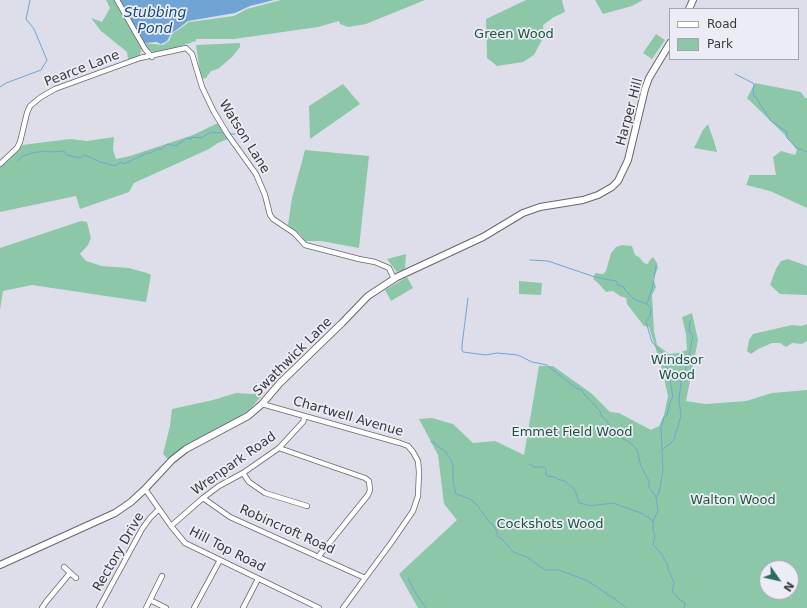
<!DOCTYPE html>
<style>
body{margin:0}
#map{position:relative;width:807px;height:608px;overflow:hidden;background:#dedeea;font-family:"DejaVu Sans",sans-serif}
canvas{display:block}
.legend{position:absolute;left:669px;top:8px;width:130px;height:52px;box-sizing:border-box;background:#ececf7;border:1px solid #a4a4ac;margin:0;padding:5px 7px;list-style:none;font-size:12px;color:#38383c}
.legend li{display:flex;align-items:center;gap:8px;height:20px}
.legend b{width:20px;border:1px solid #a4a4ac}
.north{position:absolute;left:759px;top:560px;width:40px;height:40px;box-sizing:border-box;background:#ececf7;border:1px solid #a4a4ac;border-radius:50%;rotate:124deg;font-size:11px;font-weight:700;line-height:16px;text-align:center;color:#38383c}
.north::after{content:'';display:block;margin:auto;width:14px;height:18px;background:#2a6b5b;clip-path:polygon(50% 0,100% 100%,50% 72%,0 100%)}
</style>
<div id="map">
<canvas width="807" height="608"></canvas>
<ul class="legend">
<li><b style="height:5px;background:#fff"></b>Road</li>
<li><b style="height:11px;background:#8cc8a8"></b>Park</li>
</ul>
<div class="north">N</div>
</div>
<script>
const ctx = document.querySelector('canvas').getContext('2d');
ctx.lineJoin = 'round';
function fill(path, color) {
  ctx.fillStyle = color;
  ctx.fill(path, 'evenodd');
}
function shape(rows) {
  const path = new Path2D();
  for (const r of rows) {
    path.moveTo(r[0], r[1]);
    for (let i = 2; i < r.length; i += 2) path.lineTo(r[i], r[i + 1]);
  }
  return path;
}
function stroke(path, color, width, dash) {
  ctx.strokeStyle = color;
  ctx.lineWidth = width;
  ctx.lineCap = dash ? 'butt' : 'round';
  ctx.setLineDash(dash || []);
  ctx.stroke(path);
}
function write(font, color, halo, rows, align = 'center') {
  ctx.font = font + ' "DejaVu Sans",sans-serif';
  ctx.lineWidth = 3.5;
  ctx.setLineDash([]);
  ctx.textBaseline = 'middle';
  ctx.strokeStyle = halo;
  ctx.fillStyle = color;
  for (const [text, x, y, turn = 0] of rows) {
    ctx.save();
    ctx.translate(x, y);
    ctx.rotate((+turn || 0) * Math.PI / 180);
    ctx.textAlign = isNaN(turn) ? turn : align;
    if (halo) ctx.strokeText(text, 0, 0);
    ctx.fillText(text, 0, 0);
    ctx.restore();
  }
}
const green = shape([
 [106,0,114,0,142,48,139,57,128,59,127,52,101,31,91,18,102,22,110,8],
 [281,0,425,0,366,24,348,27,340,24,339,21,318,27,234,39,196,39,196,41,163,52,153,52,149,50,145,45,144,43,163,45,169,41,172,34,189,22,234,16,247,9],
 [526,0,562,0,565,12,554,17,543,25,544,36,534,55,523,62,497,66,487,58,486,19],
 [595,0,643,0,632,6,603,14],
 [656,34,665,40,652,59,643,53],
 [240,43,240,47,232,57,218,69,211,71,206,78,201,79,196,45],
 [755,83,801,92,805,98,807,98,807,208,770,191,746,185,750,175,776,175,773,157,781,151,795,155,797,150,784,134,747,98],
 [343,84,360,104,310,139,309,106],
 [218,123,228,139,218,143,209,149,134,183,129,192,80,209,76,196,0,212,0,167,22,145,70,139,87,141,114,137,113,150,116,159,130,156,193,135],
 [708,124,714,141,717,152,694,148,703,130],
 [305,150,369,156,359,248,321,241,305,241,300,234,288,225,292,198],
 [81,221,87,222,91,238,88,245,80,254,86,261,102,266,129,268,147,273,151,275,146,302,32,285,3,291,0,310,0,248],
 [622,245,632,246,635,255,639,257,644,263,648,264,649,261,653,257,657,263,658,268,653,279,656,287,652,295,654,331,657,345,669,354,678,353,687,350,686,334,682,317,692,313,698,340,686,401,706,404,746,401,772,393,807,390,807,608,418,608,399,574,457,520,444,504,438,455,419,419,432,418,453,424,473,443,495,441,524,455,539,366,553,366,591,393,610,412,619,413,651,430,659,426,664,415,668,396,662,369,649,327,644,326,627,304,626,298,620,296,613,291,606,292,598,283,593,279,595,273,603,274,606,271,611,253,616,247],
 [767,568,791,568,791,592,767,592],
 [406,254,405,269,397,272,387,259],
 [788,259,807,266,807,295,780,294,770,285,776,269,781,261],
 [407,277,413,288,391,301,385,290],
 [519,281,542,283,541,295,519,294],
 [807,324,807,341,802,344,792,343,786,347,780,343,772,343,758,349,751,354,747,351,749,340,753,334,792,325,801,326],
 [265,392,250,409,241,416,185,446,168,459,163,454,170,426,172,409,213,400,236,393,252,394]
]);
const water = shape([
 [120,0,274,0,250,6,235,13,188,21,171,34,167,41,161,44,157,42,144,43]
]);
const stream = shape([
 [735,74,753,83,754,85,753,90,754,96,757,98,760,104,771,121,787,132,787,138,797,148,807,152],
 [0,87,6,83,41,70,47,60,34,29,26,19,30,0],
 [229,132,231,134,237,134],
 [17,161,23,156,32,153,44,151,50,152,64,151,67,155,80,158,85,155,100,162,115,166,121,162,124,164,147,153,151,153,157,149,162,149,167,144,176,146,187,138,191,139,192,137,201,138,211,132,222,133],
 [530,260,548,261,595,277,616,281,618,285,624,287,625,290,634,299,647,304,651,308,650,316,646,322,652,342,662,353,662,360,668,369,673,397,670,402,667,415,664,417,661,428,663,470,659,493,656,497],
 [468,298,462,345,462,350,463,352,486,355,497,353,518,355,532,362,547,365,576,388,582,390,584,394,600,411,602,417,606,420,613,431,617,433,620,437,631,443,637,450,641,466,649,481,649,487,656,497,658,511,653,521,653,530,655,536,653,545,662,554,665,561,667,563,668,569,674,583,672,591,680,600,685,603,684,608],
 [647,304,653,285,656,266],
 [431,442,435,443,437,446,444,450,450,458,453,466,453,481,456,494,470,499,477,505,490,523,495,527,498,537,502,539,513,552,527,557,545,570,559,570,588,581,613,598,615,598,617,601,627,608],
 [663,449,671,443,674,439,681,416,679,399,681,383,681,379,686,368,693,336,689,331,690,321],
 [529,464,534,467,543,467,546,469,546,474,547,476,555,477,557,479,565,481,575,490,579,503,592,506,594,505,597,505,613,503,643,514,653,521],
 [408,578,415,592,426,608]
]);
const street = shape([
 [117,0,145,49,152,57],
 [0,164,17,148,20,142,27,113,30,106,41,97,55,89,140,58,186,48,192,54,202,87,214,112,228,135,256,174,265,195,270,215,273,219,294,233,305,245,359,259,375,262,389,268,394,279],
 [262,404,400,443,408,446,413,452,418,461,419,472,418,496,413,511,391,543,343,608],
 [279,448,365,478,369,481,370,490,368,495,318,557],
 [243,473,249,482,265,493,307,506],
 [145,489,171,526,185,543,319,608],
 [203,498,230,517,365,578],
 [171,526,203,498,219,486,243,473,279,448,303,422,305,416],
 [64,567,76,578],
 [150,600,166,608],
 [42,608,46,602,70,573],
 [99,608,142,529,150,518,159,509],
 [146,608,162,576],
 [194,608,220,560],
 [243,608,258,579]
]);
const secondary = shape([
 [689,9,693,0],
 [0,565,115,513,131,502,145,489,172,460,186,449,248,416,262,404,280,383,342,323,368,296,397,277,483,237,523,213,540,207,583,200,598,195,612,187,618,181,628,160,645,89,649,78,670,43]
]);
const parkNames = [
 ["Green Wood",514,35],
 ["Windsor",677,361],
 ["Wood",677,376],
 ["Emmet Field Wood",572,433],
 ["Walton Wood",733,501],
 ["Cockshots Wood",550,525]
];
const streetNames = [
 ["Pearce Lane",82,69,-21],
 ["Harper Hill",630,112,-75],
 ["Watson Lane",244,137,58],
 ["Swathwick Lane",293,357,-45],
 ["Chartwell Avenue",348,417,16],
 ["Wrenpark Road",234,464,-35],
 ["Robincroft Road",287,530,24],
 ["Hill Top Road",227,550,27],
 ["Rectory Drive",119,552,-60]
];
const waterNames = [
 ["Stubbing",155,13],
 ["Pond",155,29]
];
fill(green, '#8cc8a8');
fill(water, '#6fa4d5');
stroke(stream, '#6fa4d5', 1);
stroke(street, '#676770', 6);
stroke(secondary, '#676770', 8);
stroke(street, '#fff', 4.5);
stroke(secondary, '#fff', 6);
write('13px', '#1e563c', '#ececf7', parkNames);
write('13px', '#38383c', '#ececf7', streetNames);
write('italic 14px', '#104b7a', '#ececf7', waterNames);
</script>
